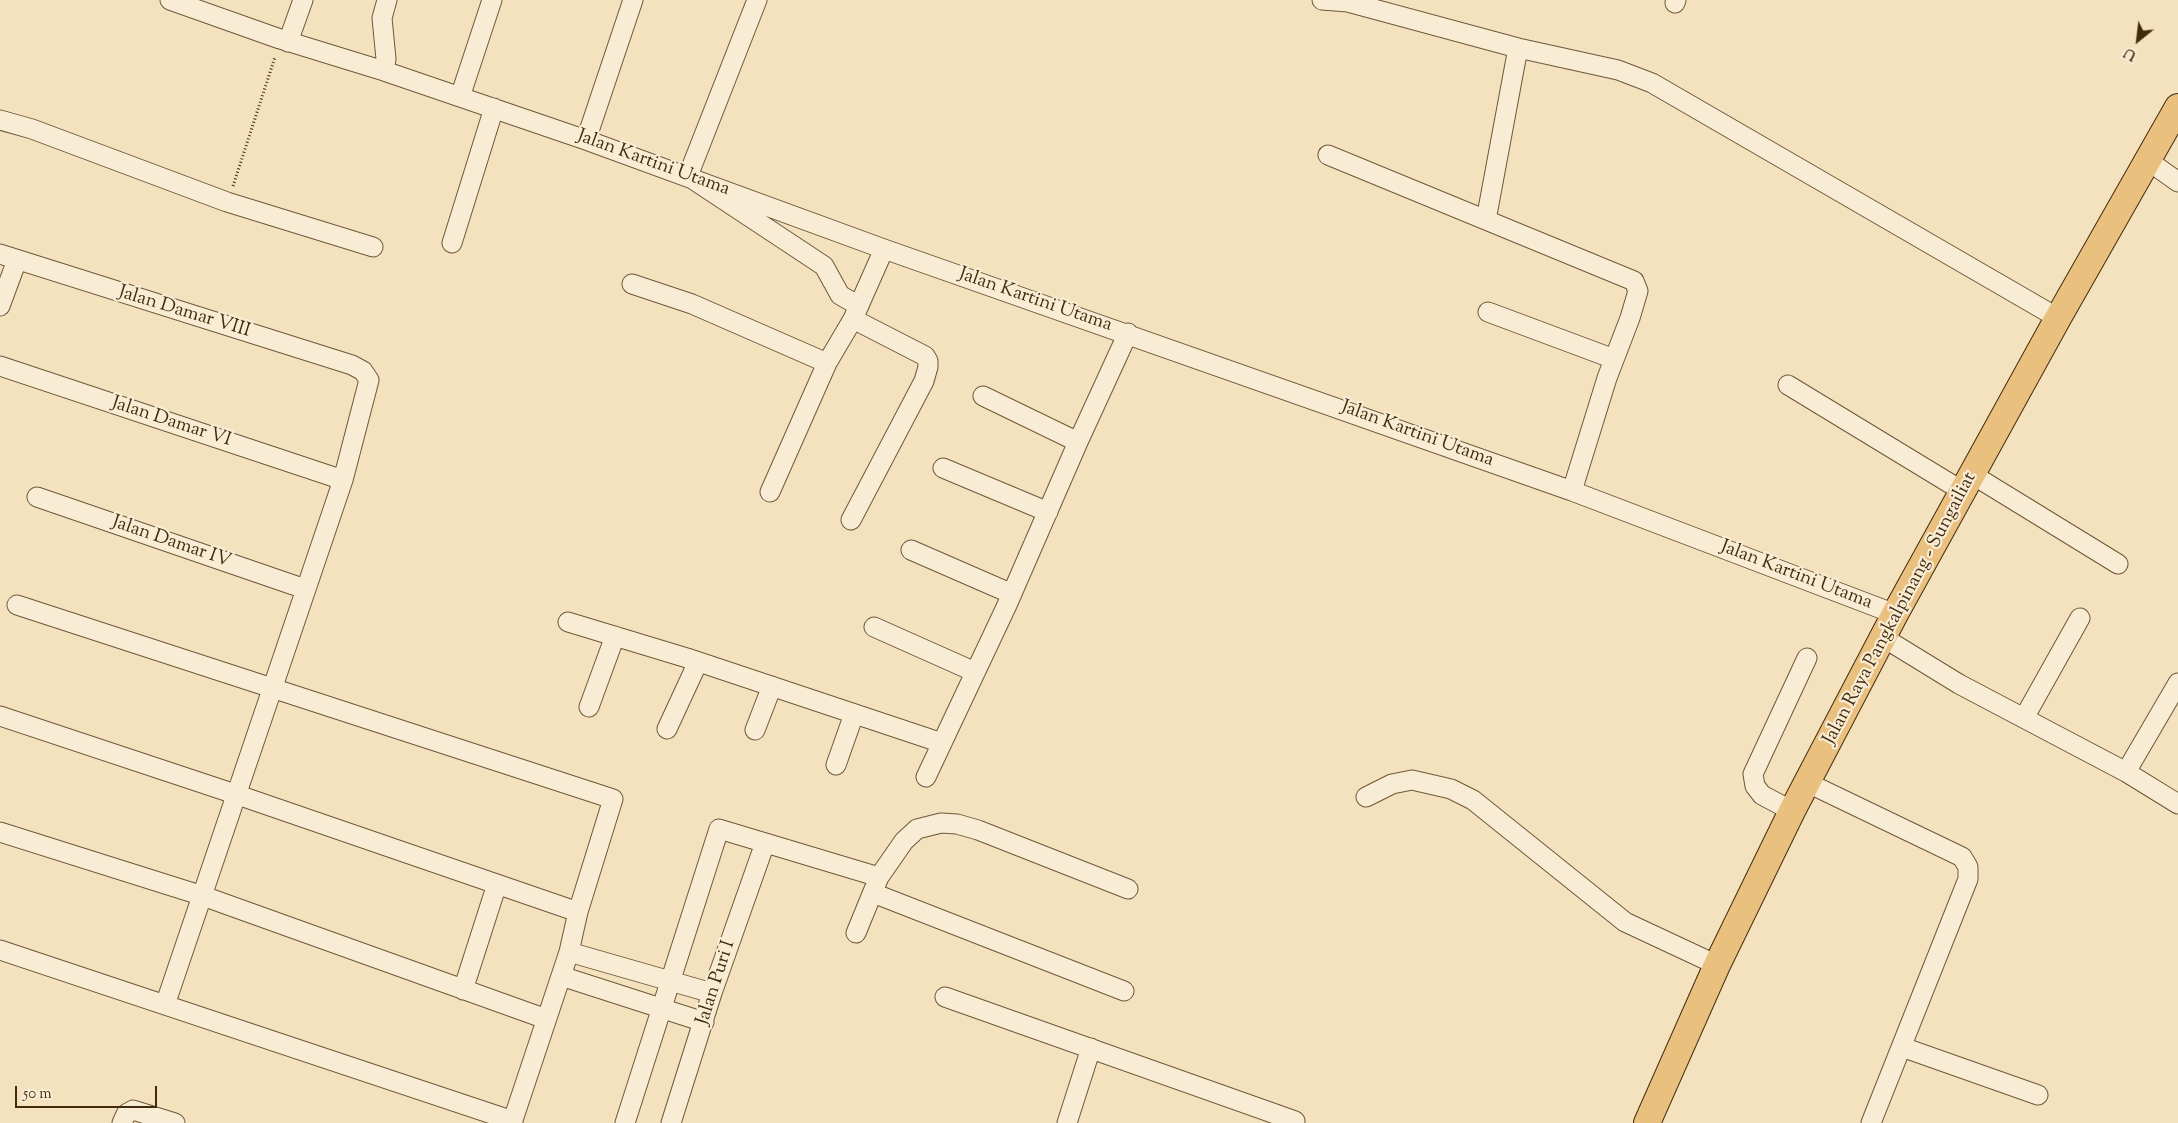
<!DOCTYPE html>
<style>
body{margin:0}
#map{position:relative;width:2178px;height:1123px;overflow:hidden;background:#f4e1be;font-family:"Sorts Mill Goudy",serif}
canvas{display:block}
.north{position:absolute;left:2113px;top:15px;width:50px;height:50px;-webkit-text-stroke:4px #f8ecd5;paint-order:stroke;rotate:209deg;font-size:14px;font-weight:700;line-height:20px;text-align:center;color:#422b0d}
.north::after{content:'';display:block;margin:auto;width:18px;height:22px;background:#422b0d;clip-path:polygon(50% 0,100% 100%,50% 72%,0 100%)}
.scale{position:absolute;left:15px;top:1086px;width:142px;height:22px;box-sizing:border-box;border:2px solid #422b0d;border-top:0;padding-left:6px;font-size:15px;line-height:18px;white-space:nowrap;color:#422b0d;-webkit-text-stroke:4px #f8ecd5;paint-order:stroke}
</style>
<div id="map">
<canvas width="2178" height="1123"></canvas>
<div class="north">U</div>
<div class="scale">50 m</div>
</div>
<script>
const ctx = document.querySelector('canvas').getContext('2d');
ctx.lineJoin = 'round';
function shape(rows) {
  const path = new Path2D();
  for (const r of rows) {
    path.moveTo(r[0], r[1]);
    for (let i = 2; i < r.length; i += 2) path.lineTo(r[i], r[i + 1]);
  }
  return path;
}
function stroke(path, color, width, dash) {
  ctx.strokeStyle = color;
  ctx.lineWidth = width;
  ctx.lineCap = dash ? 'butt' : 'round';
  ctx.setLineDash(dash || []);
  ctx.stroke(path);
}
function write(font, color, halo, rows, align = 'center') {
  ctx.font = font + ' "Sorts Mill Goudy",serif';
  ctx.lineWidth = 4.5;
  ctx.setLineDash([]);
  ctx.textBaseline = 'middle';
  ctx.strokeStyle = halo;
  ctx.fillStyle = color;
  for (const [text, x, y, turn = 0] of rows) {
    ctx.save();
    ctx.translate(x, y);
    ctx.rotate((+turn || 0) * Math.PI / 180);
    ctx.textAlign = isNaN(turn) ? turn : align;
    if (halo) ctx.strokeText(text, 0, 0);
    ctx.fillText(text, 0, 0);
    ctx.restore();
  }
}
const path = shape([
 [233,186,275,57]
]);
const minor = shape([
 [170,0,280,39,384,71,586,140,884,249,1572,491,1895,614],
 [757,0,688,176,824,266,840,295,859,306],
 [1322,0,1348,2,1518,48,1618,70,1652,83,2058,318],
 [1675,3,1676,0],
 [288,42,303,0],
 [384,71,386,59,382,18,387,0],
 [460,97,492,0],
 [0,120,32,129,227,202,373,247],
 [586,140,633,0],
 [1328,155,1634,281,1638,291,1630,318,1607,378,1572,491],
 [2147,160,2178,182],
 [1486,220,1518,48],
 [452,243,494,108],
 [0,254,352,365,363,371,369,380,343,480,165,1005],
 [632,284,692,304,827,363],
 [0,306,17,260],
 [1488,312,1614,359],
 [0,366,343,480],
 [1788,385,1964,492],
 [983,396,1078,442],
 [943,468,1048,512],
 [1973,475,2118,564],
 [770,492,827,363,853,319],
 [37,497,305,589],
 [851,520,924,381,928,367,928,361,925,356,853,319,884,249],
 [911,550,1012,594],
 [17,605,613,799,578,912,569,952,512,1123],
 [568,622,687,658,942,743],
 [874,627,975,672],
 [1884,638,1959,684,2126,772,2178,804],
 [589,707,615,636],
 [0,716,235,794,578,912],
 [2024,718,2080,618],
 [667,729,698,662],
 [755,730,772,686],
 [836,765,854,714],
 [2126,772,2178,683],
 [926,777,1007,605,1078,442,1128,333],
 [1808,783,1962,857,1968,867,1968,879,1871,1123],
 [1366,797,1392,784,1412,780,1451,789,1473,800,1625,922,1717,965],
 [1792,811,1762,795,1755,786,1753,774,1807,658],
 [0,832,203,896,546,1019],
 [873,893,1124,991],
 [856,933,879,877,904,841,917,829,941,823,957,824,978,830,1128,889],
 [0,950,513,1121],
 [569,952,712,993],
 [561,976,704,1022],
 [463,990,497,884],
 [945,997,1295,1121],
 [1902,1047,2038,1095],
 [122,1123,126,1114,133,1110,175,1123],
 [625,1123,719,829,879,877],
 [671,1123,712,993,765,843],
 [1067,1123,1091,1048]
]);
const highway = shape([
 [1647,1123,1717,965,1792,811,1895,614,2058,318,2178,107]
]);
const streetNames = [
 ["Jalan Kartini Utama",653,164,20],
 ["Jalan Kartini Utama",1035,301,19],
 ["Jalan Damar VIII",184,313,17],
 ["Jalan Damar VI",171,423,18],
 ["Jalan Kartini Utama",1417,435,20],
 ["Jalan Damar IV",171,543,19],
 ["Jalan Kartini Utama",1796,576,21],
 ["Jalan Raya Pangkalpinang - Sungailiat",1901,609,-62],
 ["Jalan Puri I",717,983,-72]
];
stroke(minor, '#6e5839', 21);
stroke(highway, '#422b0d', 28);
stroke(path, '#422b0d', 3, [1, 2.5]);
stroke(minor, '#f8ecd5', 19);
stroke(highway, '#eac07f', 26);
write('19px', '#422b0d', '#f8ecd5', streetNames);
</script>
